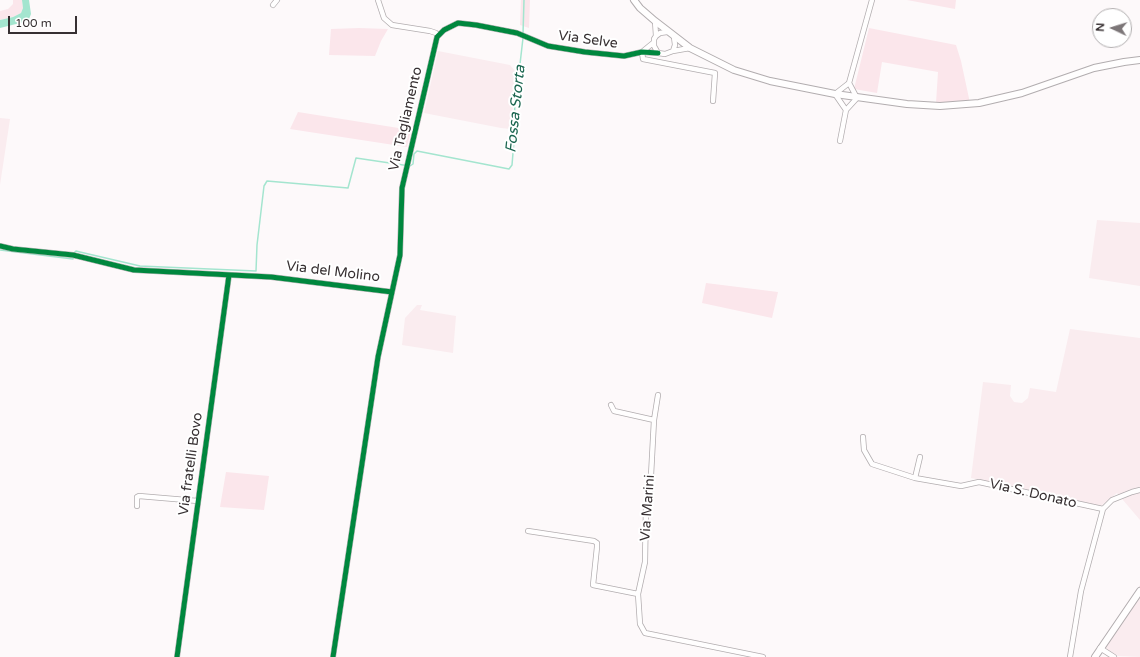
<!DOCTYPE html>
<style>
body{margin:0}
#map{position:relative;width:1140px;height:657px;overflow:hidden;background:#fdf9fa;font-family:"Varela Round",sans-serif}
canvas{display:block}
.north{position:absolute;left:1092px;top:8px;width:40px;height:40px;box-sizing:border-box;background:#fff;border:1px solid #afacad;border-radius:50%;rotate:274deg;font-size:11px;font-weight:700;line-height:16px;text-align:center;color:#373032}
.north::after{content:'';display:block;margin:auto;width:14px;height:18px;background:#7c7678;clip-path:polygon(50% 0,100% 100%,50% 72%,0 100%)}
.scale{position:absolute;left:8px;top:16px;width:69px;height:18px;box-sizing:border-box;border:2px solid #373032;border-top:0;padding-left:5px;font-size:12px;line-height:14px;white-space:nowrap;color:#373032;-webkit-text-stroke:3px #fff;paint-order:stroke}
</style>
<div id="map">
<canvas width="1140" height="657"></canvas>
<div class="north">N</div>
<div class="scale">100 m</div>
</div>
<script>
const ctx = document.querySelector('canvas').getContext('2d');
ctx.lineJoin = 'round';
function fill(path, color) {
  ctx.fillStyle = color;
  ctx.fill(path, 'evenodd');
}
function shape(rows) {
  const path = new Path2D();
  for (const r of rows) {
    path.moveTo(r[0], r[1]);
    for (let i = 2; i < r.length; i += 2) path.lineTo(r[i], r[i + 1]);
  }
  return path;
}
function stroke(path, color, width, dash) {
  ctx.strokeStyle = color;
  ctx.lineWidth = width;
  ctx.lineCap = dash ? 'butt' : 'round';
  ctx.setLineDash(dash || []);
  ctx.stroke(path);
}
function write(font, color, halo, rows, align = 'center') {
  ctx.font = font + ' "Varela Round",sans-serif';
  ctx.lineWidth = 4;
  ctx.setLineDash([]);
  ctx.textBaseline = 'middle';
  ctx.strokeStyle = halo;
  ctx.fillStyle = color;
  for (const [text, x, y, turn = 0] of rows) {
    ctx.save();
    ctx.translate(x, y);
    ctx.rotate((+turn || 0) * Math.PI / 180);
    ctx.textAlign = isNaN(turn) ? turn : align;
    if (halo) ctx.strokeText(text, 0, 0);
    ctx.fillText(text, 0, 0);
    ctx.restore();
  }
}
const built = shape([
 [438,51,510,65,519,76,514,90,511,129,501,128,424,113],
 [0,118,10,119,0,185],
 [1097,220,1140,223,1140,286,1089,278],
 [417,305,422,305,420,310,456,316,453,353,402,345,405,318],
 [1070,329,1140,338,1140,520,1117,493,1101,506,971,478,983,382,1011,385,1010,396,1014,402,1022,403,1028,398,1030,388,1056,392],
 [1140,585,1140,657,1118,656,1110,652,1101,642]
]);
const green = shape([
 [13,0,22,0,23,8,21,13,13,17,0,20,0,11,8,9,13,4],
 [521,0,530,0,529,28,520,25],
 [907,0,956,0,955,9],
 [359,28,388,29,381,41,375,56,329,55,331,29],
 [869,28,956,45,961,61,970,103,936,103,938,72,882,62,877,93,854,89],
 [298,112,411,130,407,147,290,129],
 [706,283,778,292,772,318,702,303],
 [226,472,269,476,264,510,220,507]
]);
const water = shape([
 [22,0,29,0,31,14,29,19,24,22,0,28,0,20,13,17,21,13,23,8]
]);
const stream = shape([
 [523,34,524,0],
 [0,250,73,259,73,258],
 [74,253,76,251,80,252,140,266,256,271,257,245,264,186,267,181,348,188,356,158,410,166,413,164,414,154,417,151,509,169,512,165,514,141,515,96,520,64,523,38]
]);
const minor = shape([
 [378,0,384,18,392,25,430,31,436,33,439,35],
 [273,5,277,0],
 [655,21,656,36],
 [667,32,660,33,656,36,654,39,654,46,658,53,665,54,673,51,690,48],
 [673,51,675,45,674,37],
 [642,52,643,59,715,73,713,101],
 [642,52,653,43],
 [846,110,835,94,849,83,872,0],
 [840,141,846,110,857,98,849,83],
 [0,246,13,249,73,255,134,270,271,277,392,292],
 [658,395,654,420,650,494,646,505,645,562,638,594,640,624,645,633,763,657],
 [611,405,614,411,654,420],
 [863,437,864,450,872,464,915,478,961,486,979,482,1103,509],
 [915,478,920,457],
 [137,506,137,497,139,496,198,501],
 [528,531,594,541,597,543,597,547,593,585,638,594],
 [1100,648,1114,657],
 [177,657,229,275],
 [333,657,378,357,400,255,402,188,437,37,444,30,458,23,476,25,517,33,548,46,585,52,624,56,642,52,658,53],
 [1070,657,1081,591,1103,509,1112,500,1132,492,1140,490]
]);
const major = shape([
 [634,0,640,8,655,21,690,48,734,70,770,81,835,94,907,104,940,106,979,103,1022,93,1094,68,1124,62,1140,60],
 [1095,657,1140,591]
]);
const cycleway = shape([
 [0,246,13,249,73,255,134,270,271,277,392,292],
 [177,657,229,275],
 [333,657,378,357,400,255,402,188,437,37,444,30,458,23,476,25,517,33,548,46,585,52,624,56,642,52,658,53]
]);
const streetNames = [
 ["Via Selve",588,40,8],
 ["Via Tagliamento",406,119,-77],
 ["Via del Molino",333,272,7],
 ["Via fratelli Bovo",191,464,-82],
 ["Via S. Donato",1033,494,13],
 ["Via Marini",648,508,-86]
];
const waterNames = [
 ["Fossa Storta",516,109,-84]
];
fill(built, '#faecef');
fill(green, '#fbe6eb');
fill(water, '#a4e5cf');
stroke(stream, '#a4e5cf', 1.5);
stroke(minor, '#b2adaf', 6);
stroke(major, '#b2adaf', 8);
stroke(minor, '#fffefe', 4.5);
stroke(major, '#fffefe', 6);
stroke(cycleway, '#00873e', 5);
write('14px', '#373032', '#fff', streetNames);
write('italic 15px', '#1a654f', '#fff', waterNames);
</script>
